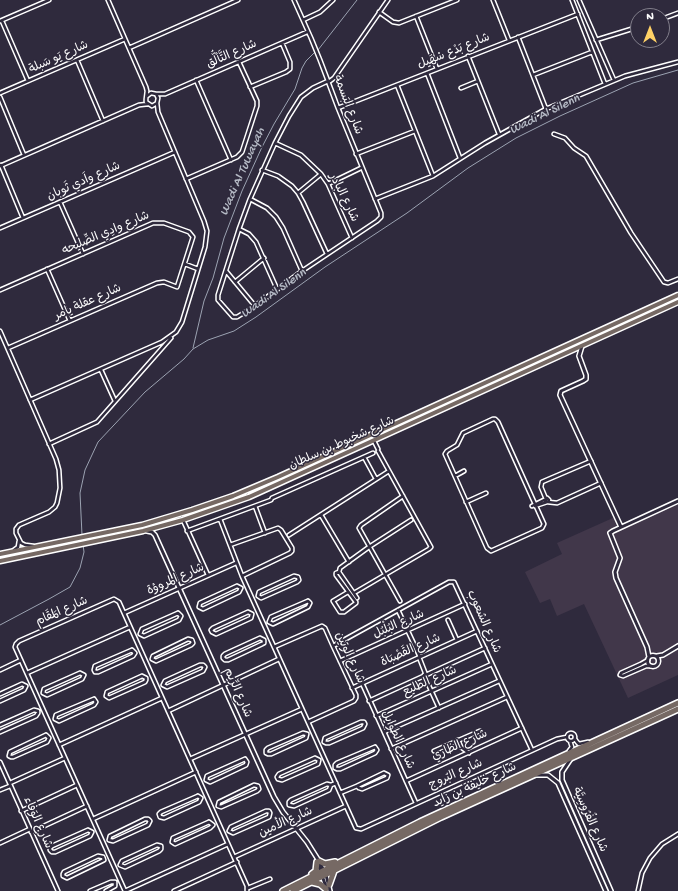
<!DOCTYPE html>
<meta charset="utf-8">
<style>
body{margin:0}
#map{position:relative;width:678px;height:891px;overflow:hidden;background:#2f2a3d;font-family:"Gochi Hand",sans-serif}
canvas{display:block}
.north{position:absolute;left:630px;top:8px;width:40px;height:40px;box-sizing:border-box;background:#2f2a3d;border:1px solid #827f8b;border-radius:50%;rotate:0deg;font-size:11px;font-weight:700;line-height:16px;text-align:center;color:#fff}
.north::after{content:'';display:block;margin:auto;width:14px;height:18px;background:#ffd166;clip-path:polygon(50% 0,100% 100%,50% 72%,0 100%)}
</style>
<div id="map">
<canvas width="678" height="891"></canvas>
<div class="north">N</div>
</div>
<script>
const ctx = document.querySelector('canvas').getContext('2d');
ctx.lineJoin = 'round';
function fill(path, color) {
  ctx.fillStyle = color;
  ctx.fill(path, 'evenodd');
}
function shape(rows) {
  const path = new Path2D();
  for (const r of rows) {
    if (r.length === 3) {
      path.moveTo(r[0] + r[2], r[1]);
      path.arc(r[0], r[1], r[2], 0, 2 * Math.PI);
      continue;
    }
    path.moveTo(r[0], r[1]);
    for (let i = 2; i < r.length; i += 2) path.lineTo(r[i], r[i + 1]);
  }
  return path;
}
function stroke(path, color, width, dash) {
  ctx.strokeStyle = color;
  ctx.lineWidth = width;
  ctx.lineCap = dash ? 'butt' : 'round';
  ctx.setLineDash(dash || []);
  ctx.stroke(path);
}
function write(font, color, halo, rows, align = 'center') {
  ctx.font = font + ' "Gochi Hand","Playpen Sans Arabic",sans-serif';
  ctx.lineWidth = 3;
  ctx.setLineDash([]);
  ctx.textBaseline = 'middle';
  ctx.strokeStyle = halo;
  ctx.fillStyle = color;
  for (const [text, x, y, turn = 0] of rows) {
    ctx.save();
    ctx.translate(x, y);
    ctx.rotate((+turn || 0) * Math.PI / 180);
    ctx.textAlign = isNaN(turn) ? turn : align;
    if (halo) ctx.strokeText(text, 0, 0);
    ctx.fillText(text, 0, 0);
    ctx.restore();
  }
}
const built = shape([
 [678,502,678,675,628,698,584,604,557,616,550,599,540,603,525,572,562,554,557,543,615,517,619,527]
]);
const stream = shape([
 [318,50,357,0],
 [193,348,204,301,213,278,224,238,242,191,262,147,274,124,295,89,302,68,306,61,315,52],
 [82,535,80,493,85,470,98,442,145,392,184,359,193,349,208,340,234,331,256,317,325,267,407,213,468,168,516,138,560,116,633,83,678,70],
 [0,625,49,599,70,587,80,568,84,552,83,544]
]);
const street = shape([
 [108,0,146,87,147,91,146,99,146,102,152,106,157,103,158,98,156,94,151,93,147,96],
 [294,0,311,38,320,60,328,81,329,84,338,108,381,213,381,217,377,221,302,271,255,306,237,317,233,317,218,300,218,295,239,229,250,199,275,143,289,116,301,97,313,88,328,81,330,81,334,78,388,0],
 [493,0,509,40],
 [572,0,605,84],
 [579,0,614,80],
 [379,12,393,22,399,23,457,0],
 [416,16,437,69],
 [662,19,678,13],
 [303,20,320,12,333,0],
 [0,21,49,0],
 [2,21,28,81],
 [518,37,546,109],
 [596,40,638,27],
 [129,48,238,0],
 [468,56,499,134],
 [77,60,103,121],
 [427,73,460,158],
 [533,75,592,52],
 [196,80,231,160],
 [397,85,433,176],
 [250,87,286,72,290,69,290,62,282,43],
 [461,88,478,81],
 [0,93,125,39],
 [156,94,165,94,307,32],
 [0,97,24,155],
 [338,108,578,14],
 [554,134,565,138,574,148,586,156,631,233,664,282,668,283,678,279],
 [275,143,301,155,321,174,328,184,352,238],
 [356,154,415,131],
 [1,165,23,218],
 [0,166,139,105,148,104],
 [262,170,278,176,292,186,298,193,303,202,327,254],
 [186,179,237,157,242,152,257,106,257,101,239,62],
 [328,184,361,168],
 [298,193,321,174],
 [250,199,267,208,276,217,283,228,302,271],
 [375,199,433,176,485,143,546,109,625,76,678,62],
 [60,202,83,254],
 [0,228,175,152],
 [239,229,249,234,256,242,277,289],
 [185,264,198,269],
 [47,269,70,321],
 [226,271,255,306],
 [235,282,264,258],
 [0,290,153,223,164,223,189,232,193,237,177,287,164,282,157,283,8,348],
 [0,331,56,459,59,470,60,488,57,503,55,507,49,512,19,525,16,529,16,533,21,543,25,545,33,546],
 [101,370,115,401],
 [30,400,162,342,176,332,182,322,205,247,207,231,204,221,158,112,157,103],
 [493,419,495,419,498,422,544,524,542,528,491,551,487,548,445,454,447,451,457,445,463,433,493,419],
 [374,441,378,449],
 [49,444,97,422,171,338],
 [364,457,376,479],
 [455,476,464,471],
 [547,498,549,500,548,502,545,501,547,498],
 [546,499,541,487,542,482,591,461],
 [466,502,486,493],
 [548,502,557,503,601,483],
 [255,506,265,533],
 [532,506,546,499],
 [535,506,547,502],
 [321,515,349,562],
 [220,519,242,576,356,828,361,829,557,739,567,737],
 [183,520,208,575],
 [187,531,271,500,272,498,373,453],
 [289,535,389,471],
 [230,545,278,528,281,530,292,548,292,551,290,553,242,576],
 [14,550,18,547,19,541],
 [339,572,336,573,336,575,356,602,356,603,344,612,340,612,333,601,348,592],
 [294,576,298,577,299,580,297,582,261,598,258,596,259,592,294,576],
 [237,586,241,588,239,592,203,609,199,607,200,603,237,586],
 [354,593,429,549,431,547,378,451],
 [357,598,339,572,340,568,369,547,411,520],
 [308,601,310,603,308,607,273,624,269,622,271,617,308,601],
 [400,601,359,528,361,525,403,496],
 [398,610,420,657],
 [248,612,252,614,251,618,216,634,212,632,211,630,213,628,248,612],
 [124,613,236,563],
 [178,613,181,616,179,620,144,636,140,634,142,629,178,613],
 [448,620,457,640],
 [260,638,264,640,264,643,262,644,228,660,225,660,223,658,223,656,225,654,260,638],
 [188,639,192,640,193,643,191,645,156,661,152,659,153,656,188,639],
 [333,646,449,582,454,582,532,750],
 [274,647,322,626,325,628,333,646,356,695,356,698,354,701,308,722],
 [132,650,135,653,133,656,98,672,95,672,94,670,95,666,132,650],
 [419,657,426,675],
 [648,660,641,664,621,673,620,675,623,676,646,666,651,666],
 [340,661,465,604],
 [200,665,203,665,205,667,203,671,167,687,163,685,165,681,200,665],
 [0,670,21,660],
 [27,673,130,627],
 [80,673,84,675,82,679,47,695,43,693,44,689,80,673],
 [424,675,439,708],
 [142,676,146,678,146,680,145,682,109,698,106,696,107,692,142,676],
 [362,683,416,803],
 [352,688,477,631],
 [0,694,22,684,26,686,24,690,0,701],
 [94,699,96,702,94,705,59,721,55,719,56,715,94,699],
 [369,701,485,648],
 [168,711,279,659],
 [376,716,492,664],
 [361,722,364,722,365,724,363,728,329,743,326,743,324,742,325,738,361,722],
 [0,725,34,710,38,711,38,713,36,716,0,732],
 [384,732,499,681],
 [571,737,4],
 [303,733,307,734,306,738,271,754,268,754,266,753,266,750,268,748,303,733],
 [46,735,49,738,47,742,13,757,11,757,9,756,10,752,46,735],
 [575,739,577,742,579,744,588,742],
 [458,740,461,747,469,753],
 [59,745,162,698],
 [375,747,377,750,375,753,340,769,337,769,335,768,335,765,337,763,375,747],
 [391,749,507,697],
 [434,751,480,731],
 [569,751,572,747,570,741],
 [315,758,319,760,318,764,282,780,278,779,277,777,279,774,315,758],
 [190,759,302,709],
 [245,759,247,762,246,765,210,782,206,780,207,776,245,759],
 [0,762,58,891],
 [384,773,388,775,387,778,362,789,359,788,357,786,384,773],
 [406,781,522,728],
 [10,783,65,758],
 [254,785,258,786,259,789,257,791,221,807,218,806,219,802,254,785],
 [331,785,327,784,291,800,289,802,289,805,294,806,329,790,331,785,336,783],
 [0,790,10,786],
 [340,793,357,786],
 [198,796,201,798,199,802,164,818,160,817,159,814,161,812,198,796],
 [21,811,77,785],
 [266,811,269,811,270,813,269,817,233,833,229,831,231,827,266,811],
 [93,819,196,772],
 [145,819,148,819,150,821,148,825,113,841,109,840,110,836,145,819],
 [209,822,213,825,210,828,175,844,172,842,173,838,209,822],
 [88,830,92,832,90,836,55,852,52,852,50,850,50,848,52,846,88,830],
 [31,832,87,806],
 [0,843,30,829],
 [157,845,161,846,161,849,159,851,125,867,120,865,122,861,157,845],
 [98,856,103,857,104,860,102,861,67,878,63,876,63,874,64,872,98,856],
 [234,857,346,806],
 [248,888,270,879],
 [90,891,111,882,115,882,115,886,106,891],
 [125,891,15,647,16,644,19,641,114,599,119,602,247,886,247,891],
 [125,891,228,844],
 [174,891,237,862],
 [638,891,642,873,650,858,662,844,678,834]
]);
const secondary = shape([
 [582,346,579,356,586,375,586,379,583,381,561,391,560,395,621,527],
 [147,531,152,532,155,535,274,797,283,812,307,842,319,861,326,875,330,891],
 [653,661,5.5],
 [657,656,663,655,678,646],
 [649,657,647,647,616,578,615,572,620,558,610,533,613,531,678,501],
 [570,760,562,772,562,780,611,891],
 [536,775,548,775,558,783,606,891],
 [318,864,326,887]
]);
const primary = shape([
 [0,554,142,525,192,510,233,496,278,477,678,295],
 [0,561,143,531,183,520,249,497,678,302]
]);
const highway = shape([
 [319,861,325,864,335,862],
 [312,874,316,871,317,862],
 [312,882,320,884,326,889],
 [329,885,334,871],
 [283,891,420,822,678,703],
 [293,891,441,817,678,709]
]);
const streetNames = [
 ["شارع بَدْع سْهَيل",454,52,-22],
 ["شارع التَّألُّق",232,55,-24],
 ["شارع يَو سَبلة",59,58,-24],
 ["شارع البَسمة",347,105,69],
 ["شارع واَدي ثَوبان",84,182,-24],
 ["شارع البادر",343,198,64],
 ["شارع وادِي الصِّليحه",106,234,-23],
 ["شارع عقلة يامر",88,303,-24],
 ["شارع شخبوط بن سلطان",342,444,-24],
 ["شارع المروؤة",176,580,-24],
 ["شارع المَقَام",62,612,-24],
 ["شارع الشعوب",483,622,66],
 ["شارع البُلْبُل",399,625,-24],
 ["شارع القَصْبَاة",411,651,-24],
 ["شارع الوتين",349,658,65],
 ["شارع الطليع",430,682,-24],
 ["شارع الرِّيم",237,693,66],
 ["شارع الطوايل",397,740,65],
 ["شارع الظاري",460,746,-24],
 ["شارع البُروج",456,775,-24],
 ["شارع خليفة بن زايد",475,786,-25],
 ["شارع الفُرُوسِيَّة",589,820,66],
 ["شارع الوَفاء",37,823,66],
 ["شارع الأمين",286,823,-24]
];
const waterNames = [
 ["Wadi Al Silenn",545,115,-26],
 ["Wadi Al Tuwayah",243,172,-66],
 ["Wadi Al Silenn",274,294,-35]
];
fill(built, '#41374a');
stroke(stream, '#9ca3b2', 1);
stroke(street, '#fff', 5.5);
stroke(secondary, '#fff', 6);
stroke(primary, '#fff', 7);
stroke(highway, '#fff', 8);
stroke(street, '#2f2a3d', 2.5);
stroke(secondary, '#2f2a3d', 3);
stroke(primary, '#766964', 4);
stroke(highway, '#766964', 5);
write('12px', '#fff', '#2f2a3d', streetNames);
write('italic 13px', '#b5bac5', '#2f2a3d', waterNames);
</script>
